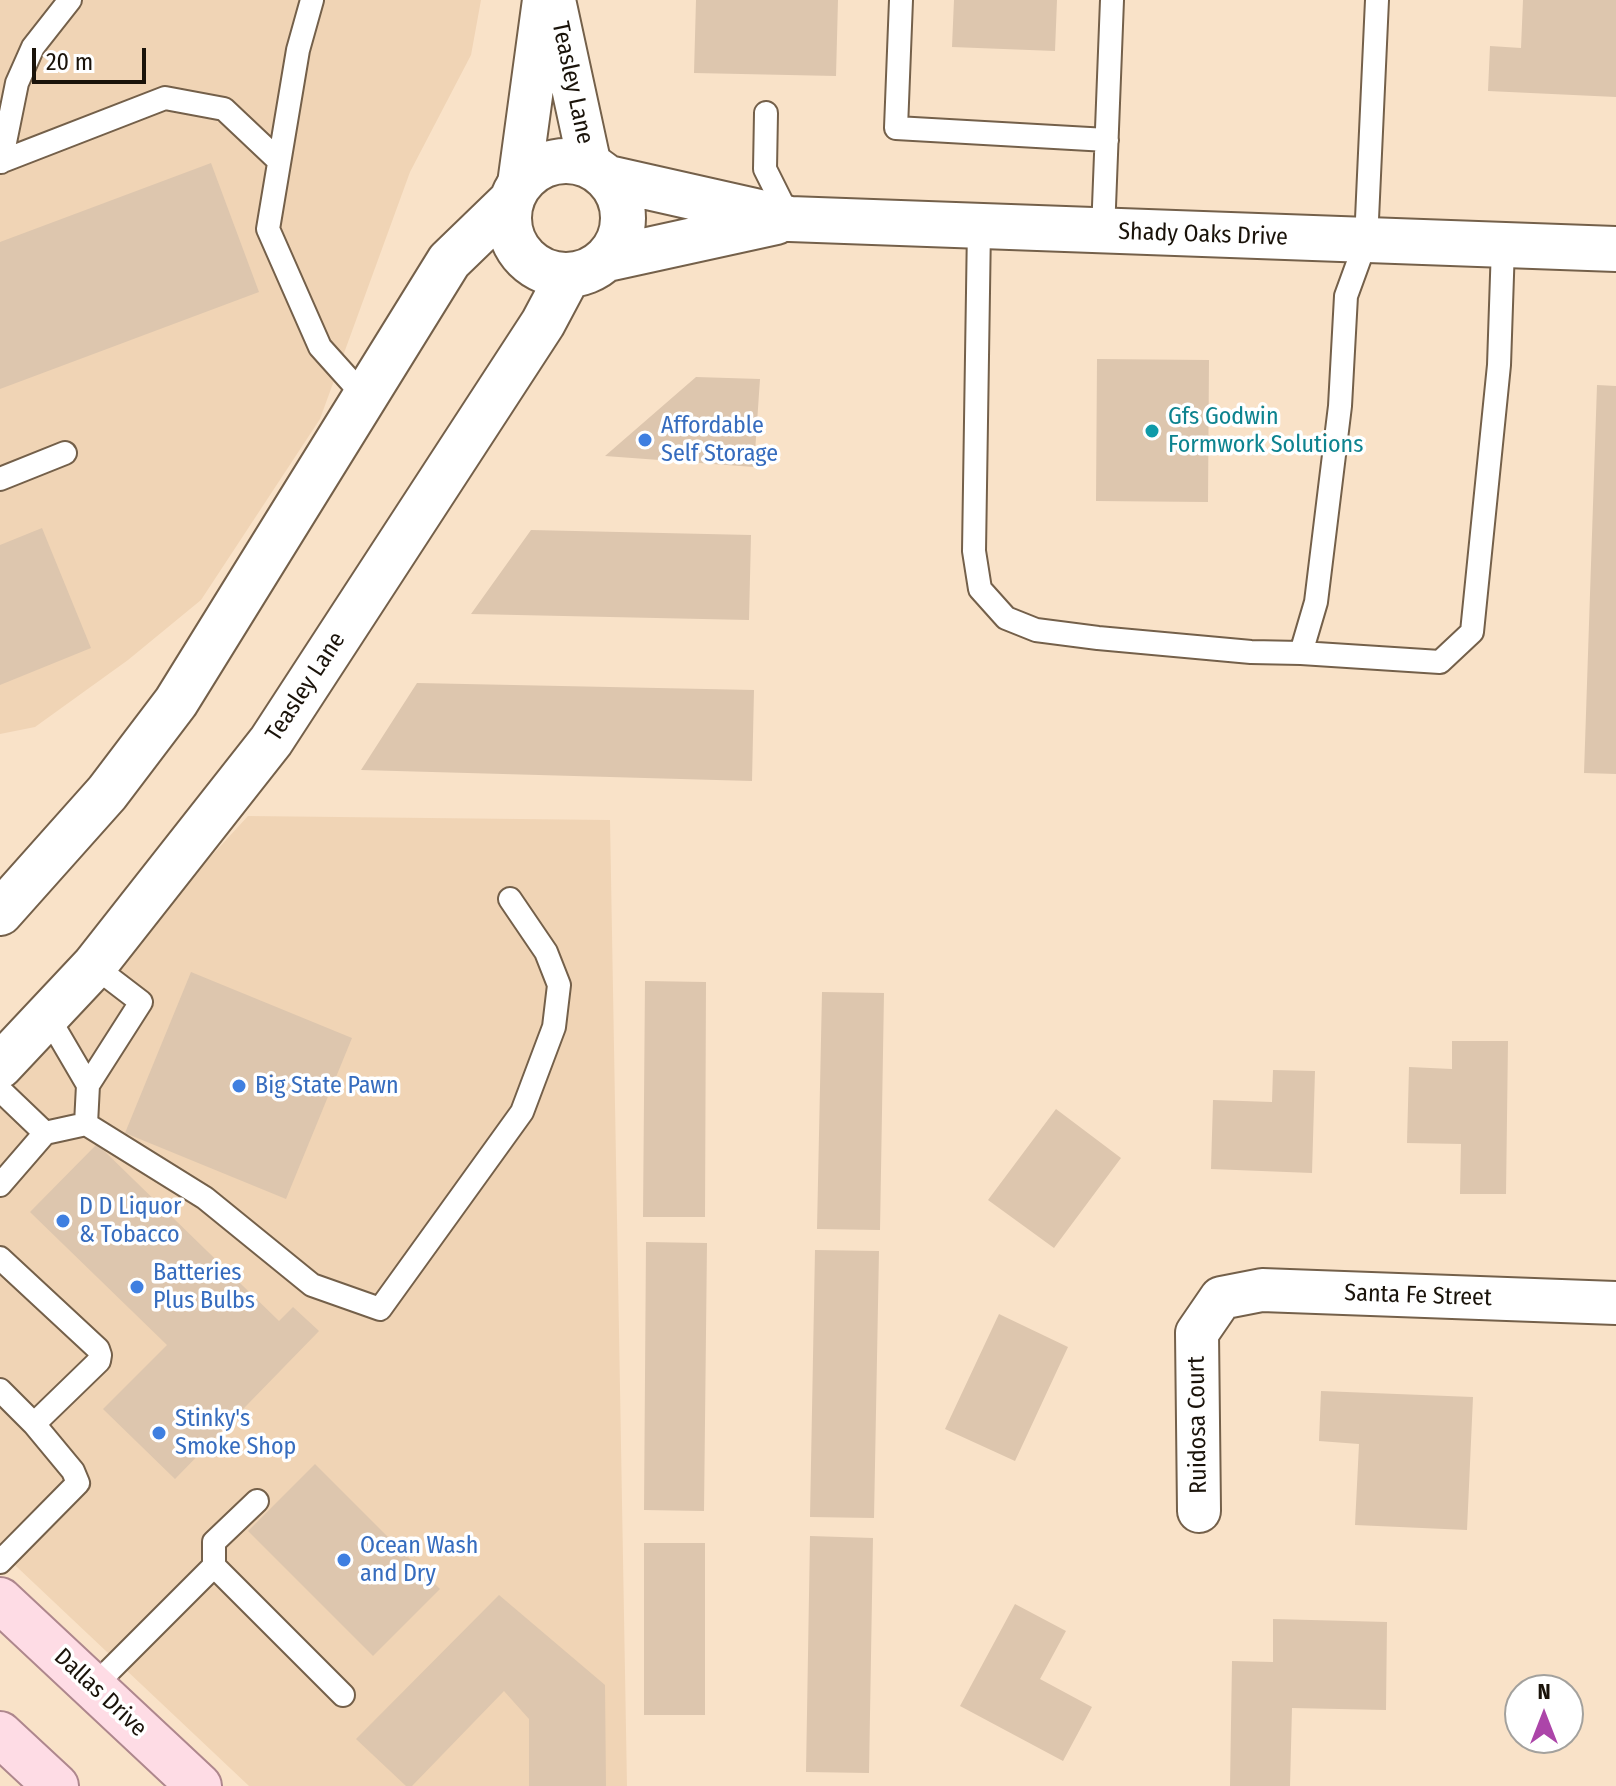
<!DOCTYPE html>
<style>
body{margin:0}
#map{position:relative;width:1616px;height:1786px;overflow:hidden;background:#f9e2c8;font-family:"Fira Sans Condensed",sans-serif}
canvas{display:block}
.north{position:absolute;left:1504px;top:1674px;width:80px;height:80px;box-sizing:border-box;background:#fff;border:2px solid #a3a19d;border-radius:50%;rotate:0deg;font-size:22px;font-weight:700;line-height:32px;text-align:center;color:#1a130a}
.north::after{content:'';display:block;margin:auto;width:28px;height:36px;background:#ac45a9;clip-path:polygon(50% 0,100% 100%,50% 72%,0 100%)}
.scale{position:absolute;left:32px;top:48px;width:114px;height:36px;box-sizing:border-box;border:4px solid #1a130a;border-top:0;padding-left:10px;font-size:24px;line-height:28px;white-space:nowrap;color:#1a130a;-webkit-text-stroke:6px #fff;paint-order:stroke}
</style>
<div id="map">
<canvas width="1616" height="1786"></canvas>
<div class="north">N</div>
<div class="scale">20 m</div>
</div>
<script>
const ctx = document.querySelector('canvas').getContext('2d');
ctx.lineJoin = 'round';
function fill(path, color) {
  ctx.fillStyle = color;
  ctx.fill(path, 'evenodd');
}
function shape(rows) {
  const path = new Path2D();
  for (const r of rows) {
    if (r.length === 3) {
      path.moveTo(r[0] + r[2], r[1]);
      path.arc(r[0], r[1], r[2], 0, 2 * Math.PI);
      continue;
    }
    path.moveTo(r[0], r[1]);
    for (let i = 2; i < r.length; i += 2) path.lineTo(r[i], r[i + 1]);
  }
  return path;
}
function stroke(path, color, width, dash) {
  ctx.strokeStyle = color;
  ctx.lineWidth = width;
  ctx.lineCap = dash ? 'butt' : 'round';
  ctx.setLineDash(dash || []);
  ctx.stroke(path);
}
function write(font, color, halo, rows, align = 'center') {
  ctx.font = font + ' "Fira Sans Condensed",sans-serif';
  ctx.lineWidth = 7;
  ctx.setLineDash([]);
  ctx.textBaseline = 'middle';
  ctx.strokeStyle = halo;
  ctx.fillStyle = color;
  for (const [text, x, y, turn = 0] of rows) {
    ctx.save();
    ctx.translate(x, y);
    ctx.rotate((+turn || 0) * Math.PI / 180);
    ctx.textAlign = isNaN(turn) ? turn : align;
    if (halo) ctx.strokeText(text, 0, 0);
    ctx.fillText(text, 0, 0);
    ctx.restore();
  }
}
const built = shape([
 [0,0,481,0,471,55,410,172,320,419,201,600,128,660,35,727,0,734],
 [248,816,610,820,627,1786,249,1786,0,1551,0,1086]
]);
const building = shape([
 [696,0,838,0,836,76,694,73],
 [954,0,1057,0,1055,51,952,47],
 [1523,0,1616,0,1616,97,1488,91,1490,46,1521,48],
 [211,163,259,292,0,389,0,242],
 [1097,359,1209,360,1208,502,1096,501],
 [696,377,760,379,754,467,605,456],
 [1597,385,1616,386,1616,774,1584,773],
 [42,528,91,648,0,685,0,545],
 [531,530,751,535,749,620,471,614],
 [417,683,754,690,752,781,361,770],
 [191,972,352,1038,286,1199,125,1133],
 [645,981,706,982,705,1217,643,1217],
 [822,992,884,993,880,1230,817,1229],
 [1452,1041,1508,1041,1506,1194,1460,1194,1461,1144,1407,1143,1409,1067,1452,1069],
 [1273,1070,1315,1071,1312,1173,1211,1169,1213,1100,1272,1102],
 [1056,1109,1121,1158,1054,1248,988,1200],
 [97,1144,279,1321,293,1307,319,1331,175,1479,103,1409,167,1345,30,1212],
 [646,1242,707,1243,704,1511,644,1510],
 [815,1250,879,1251,874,1518,810,1517],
 [999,1314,1068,1347,1015,1461,945,1429],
 [1321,1391,1473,1397,1467,1530,1355,1525,1359,1444,1319,1441],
 [315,1464,440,1589,373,1656,248,1531],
 [810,1536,873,1538,869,1773,806,1772],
 [644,1543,705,1543,705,1715,644,1715],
 [499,1595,605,1685,606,1786,529,1786,529,1719,504,1691,412,1786,406,1786,356,1739],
 [1015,1604,1066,1631,1040,1679,1092,1707,1063,1761,960,1706],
 [1273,1619,1387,1622,1386,1710,1292,1708,1290,1786,1230,1786,1232,1661,1273,1662]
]);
const service = shape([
 [312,0,298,50,268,229,320,347,364,396],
 [901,0,896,128,1107,140],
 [766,113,765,169,789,217],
 [0,162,165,98,224,109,278,160],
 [1,162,17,83,33,47,70,0],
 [979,227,974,551,980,589,1006,618,1036,630,1098,638,1251,652,1301,653,1316,602,1340,406,1346,296,1366,241,1377,0],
 [1103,232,1112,0],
 [0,479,65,453],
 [1301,653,1440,662,1472,632,1499,365,1503,246],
 [47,1015,88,1085,86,1124],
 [88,1085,141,1002,94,966],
 [0,1090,45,1133,0,1185],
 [45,1133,86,1124,205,1198,312,1285,380,1309,522,1112,554,1027,559,985,546,952,510,899],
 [0,1258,98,1349,100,1355,99,1361,34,1424,73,1471,78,1483,0,1562],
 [0,1390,34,1424],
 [214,1566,214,1542,257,1501],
 [93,1687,214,1566,343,1695]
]);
const minor = shape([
 [554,0,590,166],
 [519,184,544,0],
 [1199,1511,1197,1333,1221,1298,1262,1290,1616,1303]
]);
const tertiary = shape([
 [566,218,57],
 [608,178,790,219,1616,249],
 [607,259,776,222],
 [0,913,107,793,176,702,449,261,511,201],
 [0,1066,94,966,271,741,543,323,568,276]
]);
const primary = shape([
 [0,1600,199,1786],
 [0,1734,56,1786]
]);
const markers = [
 [1152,431,8,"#0f9aa8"],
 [645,440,8,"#3f7fe0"],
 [239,1086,8,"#3f7fe0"],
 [63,1221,8,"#3f7fe0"],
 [137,1287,8,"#3f7fe0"],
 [159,1433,8,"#3f7fe0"],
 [344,1560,8,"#3f7fe0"]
];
const streetNames = [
 ["Teasley Lane",572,83,78],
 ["Shady Oaks Drive",1203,235,2],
 ["Teasley Lane",306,687,-57],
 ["Santa Fe Street",1418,1296,2],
 ["Ruidosa Court",1198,1425,-91],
 ["Dallas Drive",100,1693,43]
];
const cultureNames = [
 ["Gfs Godwin",1168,417],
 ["Formwork Solutions",1168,445]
];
const shopNames = [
 ["Affordable",661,426],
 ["Self Storage",661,454],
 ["Big State Pawn",255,1086],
 ["D D Liquor",79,1207],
 ["& Tobacco",79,1235],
 ["Batteries",153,1273],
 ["Plus Bulbs",153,1301],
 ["Stinky's",175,1419],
 ["Smoke Shop",175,1447],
 ["Ocean Wash",360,1546],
 ["and Dry",360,1574]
];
fill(built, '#f0d4b5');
fill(building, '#ddc6ae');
stroke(service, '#74604a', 26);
stroke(minor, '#74604a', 46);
stroke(tertiary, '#74604a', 48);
stroke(primary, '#ae878d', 48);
stroke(service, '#fff', 22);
stroke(minor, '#fff', 42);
stroke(tertiary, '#fff', 44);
stroke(primary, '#fedce5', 44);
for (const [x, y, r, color] of markers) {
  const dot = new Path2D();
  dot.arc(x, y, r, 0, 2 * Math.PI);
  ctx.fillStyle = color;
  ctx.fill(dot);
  stroke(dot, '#fff', 3);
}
write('24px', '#1a130a', '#fff', streetNames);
write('24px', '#0d838f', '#fff', cultureNames, 'left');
write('24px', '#366cbe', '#fff', shopNames, 'left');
</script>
